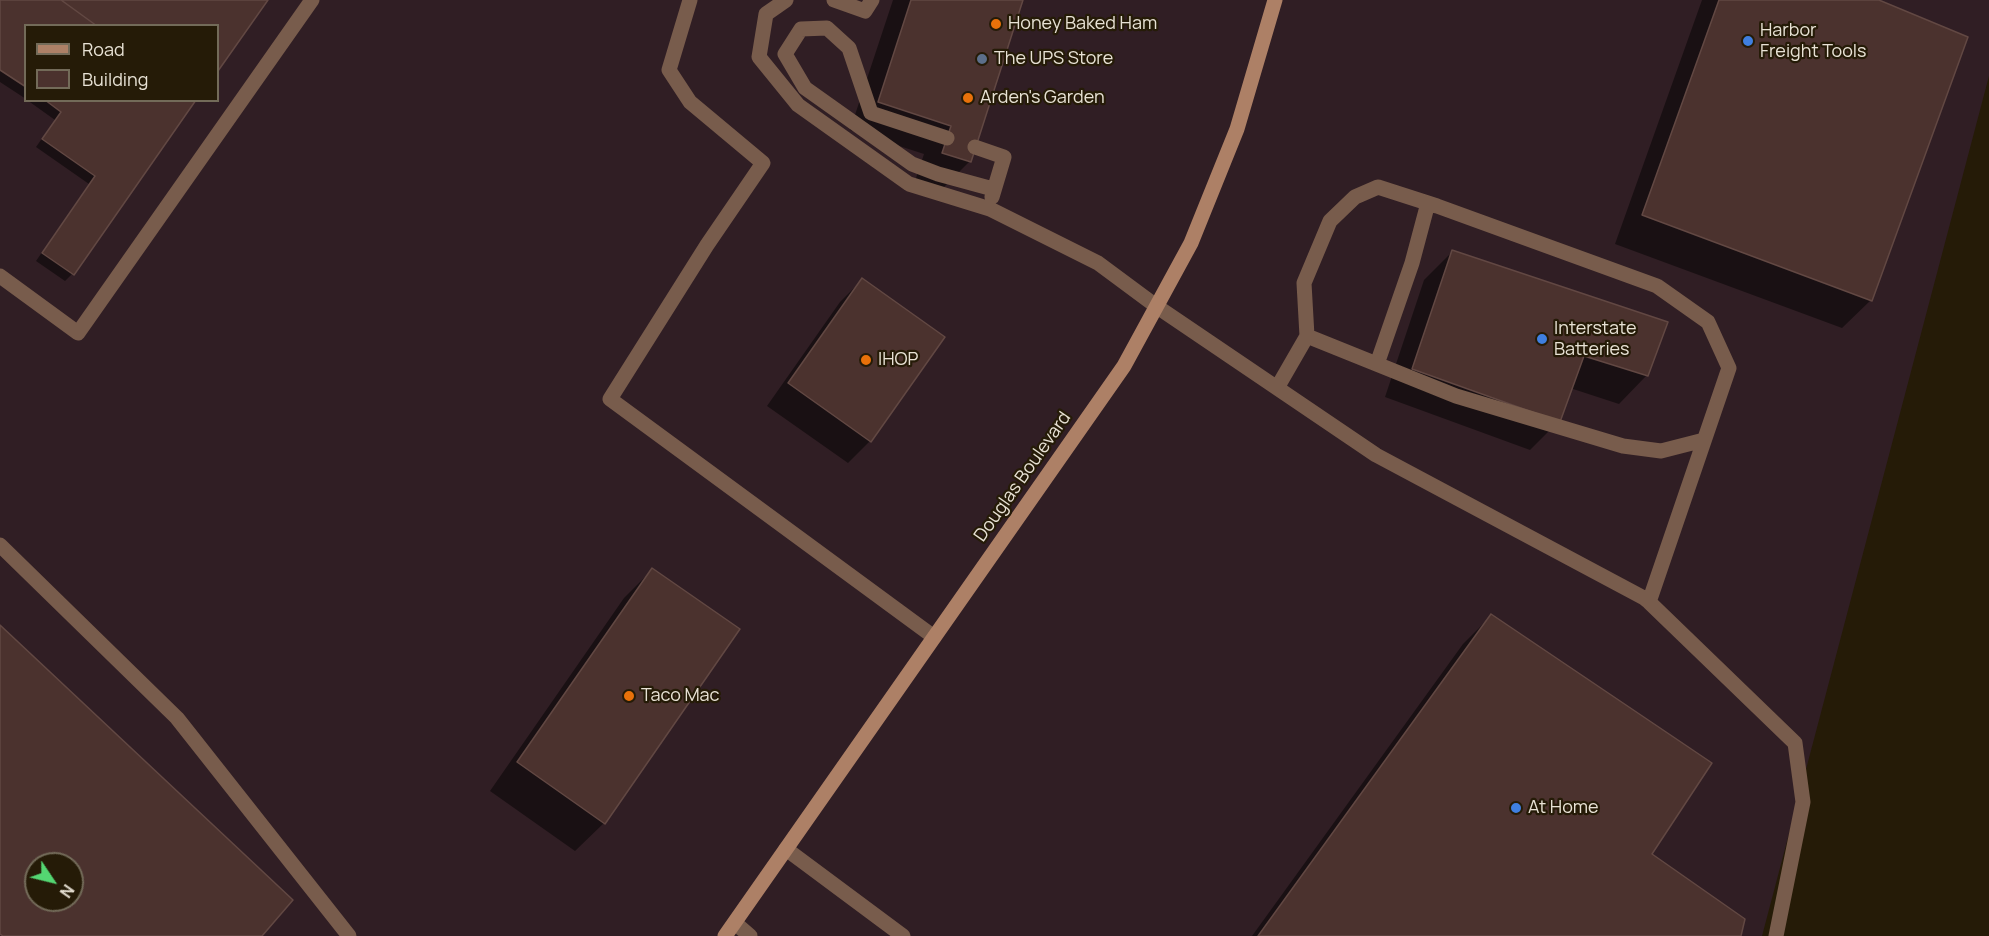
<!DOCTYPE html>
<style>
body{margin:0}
#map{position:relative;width:1989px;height:936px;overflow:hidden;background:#251b07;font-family:Manrope,sans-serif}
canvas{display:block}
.legend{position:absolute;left:24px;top:24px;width:195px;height:78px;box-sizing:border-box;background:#251b07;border:2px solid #736b59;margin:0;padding:8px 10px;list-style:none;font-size:18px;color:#e8e2d5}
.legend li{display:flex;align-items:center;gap:12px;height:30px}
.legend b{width:30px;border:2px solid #736b59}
.north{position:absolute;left:24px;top:852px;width:60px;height:60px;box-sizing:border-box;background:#251b07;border:2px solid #736b59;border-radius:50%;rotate:125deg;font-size:16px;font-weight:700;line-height:24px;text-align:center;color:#e8e2d5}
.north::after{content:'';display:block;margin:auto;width:21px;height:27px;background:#54d672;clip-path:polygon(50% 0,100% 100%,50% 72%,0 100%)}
</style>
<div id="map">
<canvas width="1989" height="936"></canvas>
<ul class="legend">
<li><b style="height:8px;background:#ad8066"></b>Road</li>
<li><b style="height:16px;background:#4b322e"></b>Building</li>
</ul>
<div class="north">N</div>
</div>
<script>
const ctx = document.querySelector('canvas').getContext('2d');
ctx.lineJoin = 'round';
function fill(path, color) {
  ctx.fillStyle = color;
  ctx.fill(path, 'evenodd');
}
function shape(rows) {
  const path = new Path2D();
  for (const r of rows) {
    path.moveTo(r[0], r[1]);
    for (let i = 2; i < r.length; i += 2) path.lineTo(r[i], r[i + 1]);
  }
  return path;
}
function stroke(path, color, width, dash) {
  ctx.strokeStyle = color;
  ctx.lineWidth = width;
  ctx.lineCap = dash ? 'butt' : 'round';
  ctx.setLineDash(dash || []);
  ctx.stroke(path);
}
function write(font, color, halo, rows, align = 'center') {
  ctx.font = font + ' Manrope,sans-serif';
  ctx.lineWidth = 4.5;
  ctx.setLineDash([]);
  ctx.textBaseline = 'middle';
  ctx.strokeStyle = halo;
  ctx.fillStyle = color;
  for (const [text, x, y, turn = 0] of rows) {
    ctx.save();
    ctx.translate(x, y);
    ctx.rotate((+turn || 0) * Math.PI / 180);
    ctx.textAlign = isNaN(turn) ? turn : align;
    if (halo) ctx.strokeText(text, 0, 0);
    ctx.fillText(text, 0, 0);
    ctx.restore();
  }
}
const commercial = shape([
 [0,0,1989,0,1989,76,1762,936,0,936],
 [26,26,218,26,218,100,26,100],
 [36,864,72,864,72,900,36,900]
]);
const shadow = shape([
 [0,0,266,0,218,68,218,26,26,26,26,99,0,82],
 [893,0,1021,0,969,162,941,190,915,181,924,154,850,130],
 [1702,0,1876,0,1871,300,1842,328,1615,244],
 [27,100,195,100,72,274,65,281,36,261,89,184,36,147,55,120],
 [1452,252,1647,375,1619,404,1570,388,1559,421,1530,450,1385,397,1424,280],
 [862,280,870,441,848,463,767,406,840,302],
 [652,570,604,823,575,851,490,791,624,598],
 [1491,616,1650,854,1740,936,1252,936,1463,644]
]);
const building = shape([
 [0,0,61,0,97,26,26,26,26,87,0,70,0,0],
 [61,0,268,0,218,71,218,26,97,26,61,0],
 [911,0,1023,0,971,162,942,153,951,126,878,102,911,0],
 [1719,0,1879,0,1968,37,1872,301,1642,215,1719,0],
 [45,100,196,100,74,275,42,253,95,176,42,139,61,112,45,100],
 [1452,250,1668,322,1648,376,1584,356,1560,422,1412,369,1452,250],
 [862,278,945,337,871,442,788,383,862,278],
 [652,568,740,629,605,824,517,762,652,568],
 [1491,614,1712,763,1652,854,1745,919,1741,936,1258,936,1491,614],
 [0,625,293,900,262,936,3,936,0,934,0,625],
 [36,864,72,864,72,900,36,900,36,864]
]);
const service = shape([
 [690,0,669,70,690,102,763,163,707,245,610,399,934,637],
 [786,0,766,14,759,57,798,105,909,184,990,209,1098,263,1156,306,1376,455,1644,598,1649,602,1795,743,1803,802,1776,936],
 [834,0,865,11,872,0],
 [947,138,871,113,849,48,827,28,801,29,785,54,805,88,912,164,938,174,993,189],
 [975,147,1004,157,992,197],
 [0,276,78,333,312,0],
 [1307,336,1456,396,1623,446,1661,451,1704,440],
 [1377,364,1412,263,1428,203],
 [1277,388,1307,336,1304,283,1330,221,1355,197,1378,187,1437,206,1657,286,1708,322,1729,368,1649,602],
 [0,545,177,718,349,936],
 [786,849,903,936],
 [735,923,750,936]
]);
const secondary = shape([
 [725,936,1124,366,1191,243,1237,129,1275,0]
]);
const markers = [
 [996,24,6,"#e8710a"],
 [1748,41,6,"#3f7fe0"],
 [982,59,6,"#5c6f8a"],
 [968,98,6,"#e8710a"],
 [1542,339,6,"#3f7fe0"],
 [866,360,6,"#e8710a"],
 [629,696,6,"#e8710a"],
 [1516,808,6,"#3f7fe0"]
];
const poiNames = [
 ["Honey Baked Ham",1008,24],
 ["Harbor",1760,31],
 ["Freight Tools",1760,52],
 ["The UPS Store",994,59],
 ["Arden's Garden",980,98],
 ["Interstate",1554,329],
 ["Batteries",1554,350],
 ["IHOP",878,360],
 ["Taco Mac",641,696],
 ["At Home",1528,808]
];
const streetNames = [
 ["Douglas Boulevard",1023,477,-55]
];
fill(commercial, '#301e24');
fill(shadow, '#0007');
fill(building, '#4b322e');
stroke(building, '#624843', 1.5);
stroke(service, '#785c4c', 15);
stroke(secondary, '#ad8066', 15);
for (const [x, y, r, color] of markers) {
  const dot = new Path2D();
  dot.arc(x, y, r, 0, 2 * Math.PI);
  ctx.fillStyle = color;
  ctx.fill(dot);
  stroke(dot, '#251b07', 2);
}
write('18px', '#e8e2d5', '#251b07', poiNames, 'left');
write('18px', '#e8e2d5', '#251b07', streetNames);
</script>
